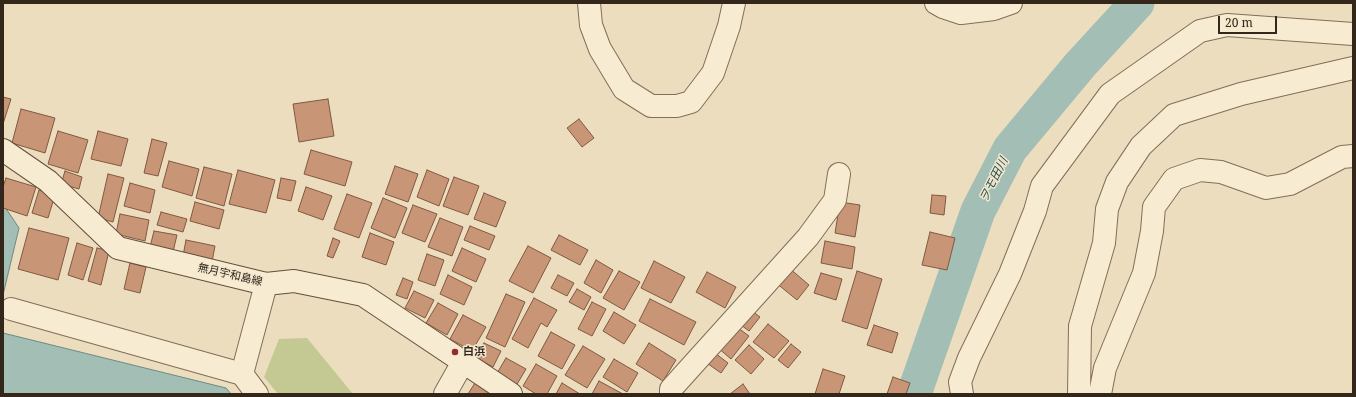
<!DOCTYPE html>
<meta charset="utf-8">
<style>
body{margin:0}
#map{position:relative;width:1356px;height:397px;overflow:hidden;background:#ecddbf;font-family:"Noto Serif",serif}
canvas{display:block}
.frame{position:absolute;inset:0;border:4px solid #33271c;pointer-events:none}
.scale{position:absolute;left:1218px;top:16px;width:59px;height:18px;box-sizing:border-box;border:2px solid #33271c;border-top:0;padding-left:5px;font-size:12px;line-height:14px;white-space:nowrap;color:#33271c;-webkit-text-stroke:3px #f3e8ce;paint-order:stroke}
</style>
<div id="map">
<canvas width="1356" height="397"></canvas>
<div class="frame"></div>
<div class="scale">20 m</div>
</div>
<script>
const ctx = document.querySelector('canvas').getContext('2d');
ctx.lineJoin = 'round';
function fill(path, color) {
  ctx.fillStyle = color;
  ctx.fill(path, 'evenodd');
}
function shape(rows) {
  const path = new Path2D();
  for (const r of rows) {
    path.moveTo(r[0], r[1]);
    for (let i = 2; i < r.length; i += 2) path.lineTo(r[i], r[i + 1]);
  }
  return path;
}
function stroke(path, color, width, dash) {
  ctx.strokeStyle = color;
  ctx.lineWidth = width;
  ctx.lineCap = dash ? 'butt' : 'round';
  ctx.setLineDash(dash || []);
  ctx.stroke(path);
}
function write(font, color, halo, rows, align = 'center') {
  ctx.font = font + ' "Noto Serif","Noto Sans JP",serif';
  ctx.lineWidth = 3;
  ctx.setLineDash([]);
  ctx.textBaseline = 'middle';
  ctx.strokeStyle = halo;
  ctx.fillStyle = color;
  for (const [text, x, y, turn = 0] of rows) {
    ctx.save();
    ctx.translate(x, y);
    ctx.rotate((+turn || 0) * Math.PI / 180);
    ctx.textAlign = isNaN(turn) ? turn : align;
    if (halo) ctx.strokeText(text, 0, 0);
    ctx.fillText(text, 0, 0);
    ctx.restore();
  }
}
const green = shape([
 [307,338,353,394,278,394,264,377,279,339]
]);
const water = shape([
 [3,204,19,228,3,295,3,204],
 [3,333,226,388,231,394,3,394,3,333]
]);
const river = shape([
 [914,394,978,211,1010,149,1080,65,1137,3]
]);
const building = shape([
 [3,97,11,99,3,124,3,97],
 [328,99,334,136,299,142,293,104,328,99],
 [21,109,55,118,45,153,12,143,21,109],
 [579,119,594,138,582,147,567,128,579,119],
 [58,131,88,140,78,173,48,164,58,131],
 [98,131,128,139,121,166,91,159,98,131],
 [152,139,167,143,158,176,144,173,152,139],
 [311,150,352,162,345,186,304,174,311,150],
 [169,161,199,169,192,196,162,187,169,161],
 [395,166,418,174,408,202,385,194,395,166],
 [204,167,232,174,224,206,196,198,204,167],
 [238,170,275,180,266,213,229,204,238,170],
 [427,170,449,179,439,206,417,197,427,170],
 [65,171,82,177,79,189,61,184,65,171],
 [108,174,124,178,113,222,98,218,108,174],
 [454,177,479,186,468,215,443,206,454,177],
 [6,178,36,187,27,216,3,208,3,187,6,178],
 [281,178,296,181,291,201,277,198,281,178],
 [130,183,155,190,150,213,124,206,130,183],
 [306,187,332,196,323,220,298,211,306,187],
 [39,190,55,195,48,218,32,213,39,190],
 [484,193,506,202,496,227,474,219,484,193],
 [347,194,372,203,359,238,334,229,347,194],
 [932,195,946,196,944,215,930,213,932,195],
 [383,198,407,208,395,238,371,228,383,198],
 [195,202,224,210,219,229,190,221,195,202],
 [840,202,860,205,855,237,835,233,840,202],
 [413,205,437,214,425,242,402,233,413,205],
 [161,212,187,219,183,232,157,225,161,212],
 [120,214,149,220,145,241,116,234,120,214],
 [440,218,463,227,452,256,428,247,440,218],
 [470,226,495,236,489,250,464,240,470,226],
 [29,228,69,238,58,280,18,269,29,228],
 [154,231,177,235,172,256,149,251,154,231],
 [930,232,955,238,947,270,922,265,930,232],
 [370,233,394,242,386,265,362,257,370,233],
 [559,235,588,250,580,265,551,250,559,235],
 [333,238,340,241,333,258,327,256,333,238],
 [186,240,215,246,212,262,183,256,186,240],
 [825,241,855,247,852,269,821,263,825,241],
 [77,243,93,248,83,280,68,275,77,243],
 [528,246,551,258,533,293,509,281,528,246],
 [97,248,109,251,101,285,88,281,97,248],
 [462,248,486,259,476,282,452,271,462,248],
 [427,254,444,260,435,286,418,280,427,254],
 [596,260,613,270,601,293,584,283,596,260],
 [654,261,685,277,671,303,641,288,654,261],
 [130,263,146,267,140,293,124,289,130,263],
 [788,267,809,285,797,300,775,282,788,267],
 [619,271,640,282,624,310,603,298,619,271],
 [857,271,882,279,867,329,842,321,857,271],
 [707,272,736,287,725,308,696,292,707,272],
 [821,273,842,279,836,300,814,293,821,273],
 [448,275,472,287,464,305,440,294,448,275],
 [558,275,574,283,567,296,551,288,558,275],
 [403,278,413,282,407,299,396,295,403,278],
 [577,289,591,297,584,310,569,302,577,289],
 [414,291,434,300,425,318,405,308,414,291],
 [506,294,525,302,505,347,486,338,506,294],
 [534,298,557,310,547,327,541,323,528,348,512,339,534,298],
 [650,299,696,322,684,345,639,321,650,299],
 [592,302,606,309,592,336,578,329,592,302],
 [438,303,458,314,447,335,426,323,438,303],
 [748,308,760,317,749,331,737,322,748,308],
 [614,312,636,325,624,344,603,331,614,312],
 [463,315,486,327,472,351,450,339,463,315],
 [768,324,789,341,774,358,753,342,768,324],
 [734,325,749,336,731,359,717,347,734,325],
 [874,325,898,333,892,353,867,345,874,325],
 [551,332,575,345,562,369,538,356,551,332],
 [484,343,501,351,493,367,477,358,484,343],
 [649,343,676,360,663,381,636,364,649,343],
 [791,344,801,352,788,368,778,360,791,344],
 [749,345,764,359,751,374,735,360,749,345],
 [583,346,605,359,587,388,565,375,583,346],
 [711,350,728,363,721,373,704,361,711,350],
 [506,358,526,369,516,386,496,375,506,358],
 [614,359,638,373,627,392,603,377,614,359],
 [536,364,557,376,547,394,536,394,523,386,536,364],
 [823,369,845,376,839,394,815,394,823,369],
 [893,377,910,383,906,394,887,394,893,377],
 [599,381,623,394,592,394,599,381],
 [475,383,495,394,468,394,475,383],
 [562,383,580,394,556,394,562,383],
 [743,384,750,394,730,394,743,384]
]);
const minor = shape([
 [589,3,591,25,600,49,624,89,651,106,677,106,691,102,713,73,729,26,734,3],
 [936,3,943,7,961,13,994,9,1011,3],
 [11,309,242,374],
 [257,394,242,374,266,284],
 [445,394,463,362],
 [671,394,671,389,808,237,835,200,839,174],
 [962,394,960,382,969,358,1010,274,1035,211,1042,186,1110,94,1200,31,1227,25,1353,34],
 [1079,394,1080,326,1104,243,1107,209,1117,182,1141,146,1174,115,1241,94,1353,68],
 [1100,394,1105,368,1144,273,1152,231,1154,207,1174,179,1200,170,1221,172,1266,188,1290,184,1342,157,1353,156]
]);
const secondary = shape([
 [3,150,48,181,118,248,266,284,294,281,363,295,511,394]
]);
const markers = [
 [455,352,4,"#902b2e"]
];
const streetNames = [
 ["無月宇和島線",230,275,13]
];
const poiNames = [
 ["白浜",463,352]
];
const waterNames = [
 ["ヲモ田川",994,180,-63]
];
fill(green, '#c4c994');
fill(water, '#a2beb5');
stroke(water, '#6a8b82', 1);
stroke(river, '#a2beb5', 35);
fill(building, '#c89676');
stroke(building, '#81583f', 1);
stroke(minor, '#836e58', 24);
stroke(secondary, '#654f3c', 24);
stroke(minor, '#f7ebd2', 22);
stroke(secondary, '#f7ebd2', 22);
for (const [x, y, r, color] of markers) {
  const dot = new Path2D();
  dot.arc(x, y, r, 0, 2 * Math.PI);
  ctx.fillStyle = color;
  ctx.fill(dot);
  stroke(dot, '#f3e8ce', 1.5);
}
write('11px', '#33271c', '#f3e8ce', streetNames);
write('bold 11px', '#33271c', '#f3e8ce', poiNames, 'left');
write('italic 12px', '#2c534f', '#f3e8ce', waterNames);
</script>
